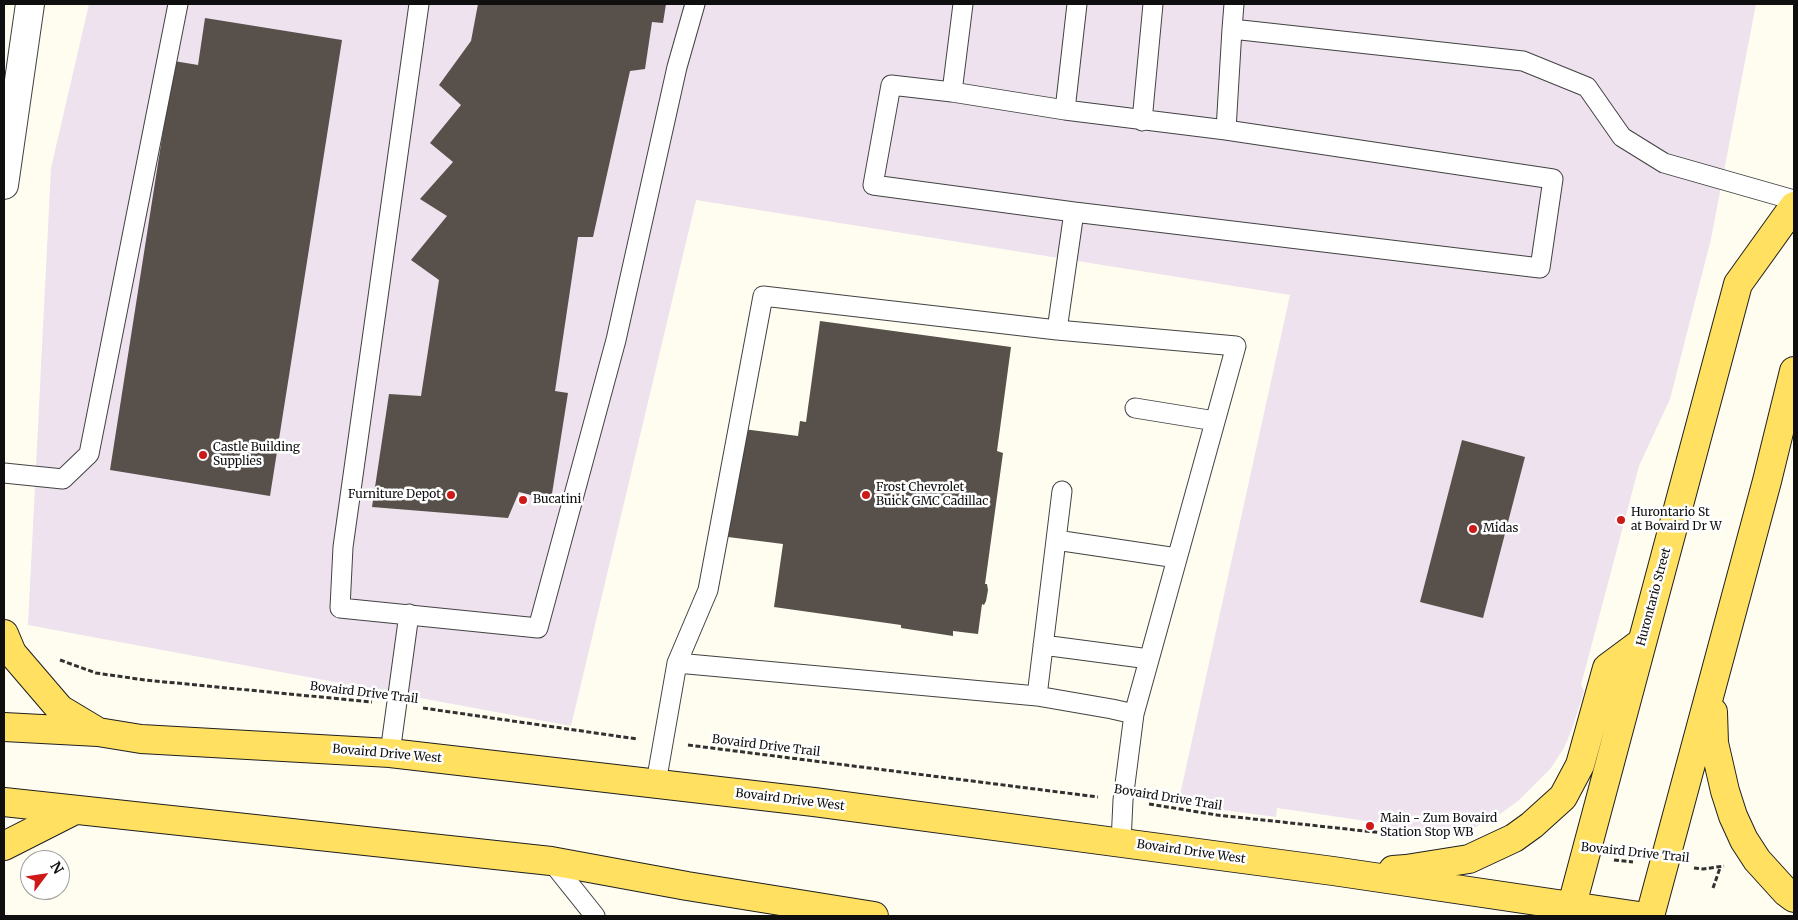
<!DOCTYPE html>
<style>
body{margin:0}
#map{position:relative;width:1798px;height:920px;overflow:hidden;background:#fffdf0;font-family:Merriweather,serif}
canvas{display:block}
.frame{position:absolute;inset:0;border:5px solid #0f0f0f;pointer-events:none}
.north{position:absolute;left:20px;top:850px;width:50px;height:50px;box-sizing:border-box;background:#fff;border:1px solid #9f9f9f;border-radius:50%;rotate:59deg;font-size:14px;font-weight:700;line-height:20px;text-align:center;color:#0f0f0f}
.north::after{content:'';display:block;margin:auto;width:18px;height:22px;background:#cd1918;clip-path:polygon(50% 0,100% 100%,50% 72%,0 100%)}
</style>
<div id="map">
<canvas width="1798" height="920"></canvas>
<div class="frame"></div>
<div class="north">N</div>
</div>
<script>
const ctx = document.querySelector('canvas').getContext('2d');
ctx.lineJoin = 'round';
function fill(path, color) {
  ctx.fillStyle = color;
  ctx.fill(path, 'evenodd');
}
function shape(rows) {
  const path = new Path2D();
  for (const r of rows) {
    path.moveTo(r[0], r[1]);
    for (let i = 2; i < r.length; i += 2) path.lineTo(r[i], r[i + 1]);
  }
  return path;
}
function stroke(path, color, width, dash) {
  ctx.strokeStyle = color;
  ctx.lineWidth = width;
  ctx.lineCap = dash ? 'butt' : 'round';
  ctx.setLineDash(dash || []);
  ctx.stroke(path);
}
function write(font, color, halo, rows, align = 'center') {
  ctx.font = font + ' Merriweather,serif';
  ctx.lineWidth = 5;
  ctx.setLineDash([]);
  ctx.textBaseline = 'middle';
  ctx.strokeStyle = halo;
  ctx.fillStyle = color;
  for (const [text, x, y, turn = 0] of rows) {
    ctx.save();
    ctx.translate(x, y);
    ctx.rotate((+turn || 0) * Math.PI / 180);
    ctx.textAlign = isNaN(turn) ? turn : align;
    if (halo) ctx.strokeText(text, 0, 0);
    ctx.fillText(text, 0, 0);
    ctx.restore();
  }
}
const industrial = shape([
 [89,4,1756,4,1711,239,1670,399,1639,466,1581,685,1584,691,1572,729,1564,748,1551,768,1518,801,1500,814,1470,830,1448,836,1386,829,1387,824,1277,808,1276,817,1178,804,1290,295,696,200,571,726,28,625,51,168]
]);
const building = shape([
 [478,4,666,4,663,23,652,22,645,69,630,71,593,237,578,237,555,391,568,393,551,500,519,492,508,518,372,507,389,394,421,396,439,280,411,260,447,216,420,199,453,162,430,143,461,105,439,85,471,41],
 [205,18,342,40,270,496,110,470,174,61,198,65],
 [820,321,1011,347,997,451,1003,453,985,584,987,584,988,590,986,601,984,605,982,604,978,634,953,631,953,636,901,628,901,625,774,607,783,544,728,537,743,429,798,436,800,421,806,422],
 [1462,440,1525,457,1483,618,1420,602]
]);
const path = shape([
 [60,660,96,673,145,680,372,702],
 [423,708,637,739],
 [688,745,1098,797],
 [1149,804,1217,815,1411,836],
 [1614,860,1633,862],
 [1694,868,1703,869,1724,866],
 [1713,888,1720,868]
]);
const lane = shape([
 [419,4,343,547,340,608,538,628,616,340,677,67,695,4],
 [963,4,952,92,1065,110,1226,130,1232,29],
 [1234,4,1232,29,1523,61,1587,87,1622,137,1664,163,1794,200],
 [952,92,891,85,873,185,1074,212,1540,268,1553,179,1226,130],
 [1065,110,1077,4],
 [1142,121,1153,4],
 [1057,330,1074,212],
 [1135,408,1215,421],
 [4,473,63,479,89,454,178,4],
 [1056,540,1177,558],
 [1043,645,1149,659],
 [677,663,708,590,763,296,1057,330,1236,346,1134,714],
 [1037,696,1062,491],
 [390,753,409,614],
 [656,783,677,663,1037,696,1112,709,1134,714,1123,800,1121,843],
 [551,861,595,916]
]);
const street = shape([
 [4,185,30,4]
]);
const primary = shape([
 [4,634,12,653,60,709,95,730],
 [1713,712,1714,743,1725,791,1733,816,1744,840,1757,860,1786,892,1794,898],
 [4,727,98,732,141,739,390,753,814,802,1333,871,1639,916],
 [4,802,551,861,687,886,874,916],
 [4,846,75,810],
 [1393,870,1406,869,1469,859,1514,838,1532,825,1563,797,1580,765,1607,668,1642,642],
 [1569,916,1738,284,1794,206],
 [1650,916,1767,481,1794,371]
]);
const markers = [
 [203,455,5,"#cd1918"],
 [451,495,5,"#cd1918"],
 [866,495,5,"#cd1918"],
 [523,500,5,"#cd1918"],
 [1621,520,5,"#cd1918"],
 [1473,529,5,"#cd1918"],
 [1370,826,5,"#cd1918"]
];
const poiNames = [
 ["Castle Building",213,448],
 ["Supplies",213,462],
 ["Frost Chevrolet",876,488],
 ["Buick GMC Cadillac",876,502],
 ["Furniture Depot",441,495,"right"],
 ["Bucatini",533,500],
 ["Hurontario St",1631,513],
 ["at Bovaird Dr W",1631,527],
 ["Midas",1483,529],
 ["Main - Zum Bovaird",1380,819],
 ["Station Stop WB",1380,833]
];
const streetNames = [
 ["Hurontario Street",1654,597,-75],
 ["Bovaird Drive Trail",364,693,7],
 ["Bovaird Drive Trail",766,746,7],
 ["Bovaird Drive West",387,754,5],
 ["Bovaird Drive Trail",1168,798,9],
 ["Bovaird Drive West",790,800,7],
 ["Bovaird Drive West",1191,852,8],
 ["Bovaird Drive Trail",1635,853,6]
];
fill(industrial, '#ede2ee');
fill(building, '#58504a');
stroke(lane, '#424242', 21);
stroke(street, '#424242', 30);
stroke(primary, '#202020', 30);
stroke(path, '#313131', 3, [5, 2.5]);
stroke(lane, '#fff', 19);
stroke(street, '#fff', 28);
stroke(primary, '#ffe060', 28);
for (const [x, y, r, color] of markers) {
  const dot = new Path2D();
  dot.arc(x, y, r, 0, 2 * Math.PI);
  ctx.fillStyle = color;
  ctx.fill(dot);
  stroke(dot, '#fff', 2);
}
write('12px', '#0f0f0f', '#fff', poiNames, 'left');
write('12px', '#0f0f0f', '#fff', streetNames);
</script>
